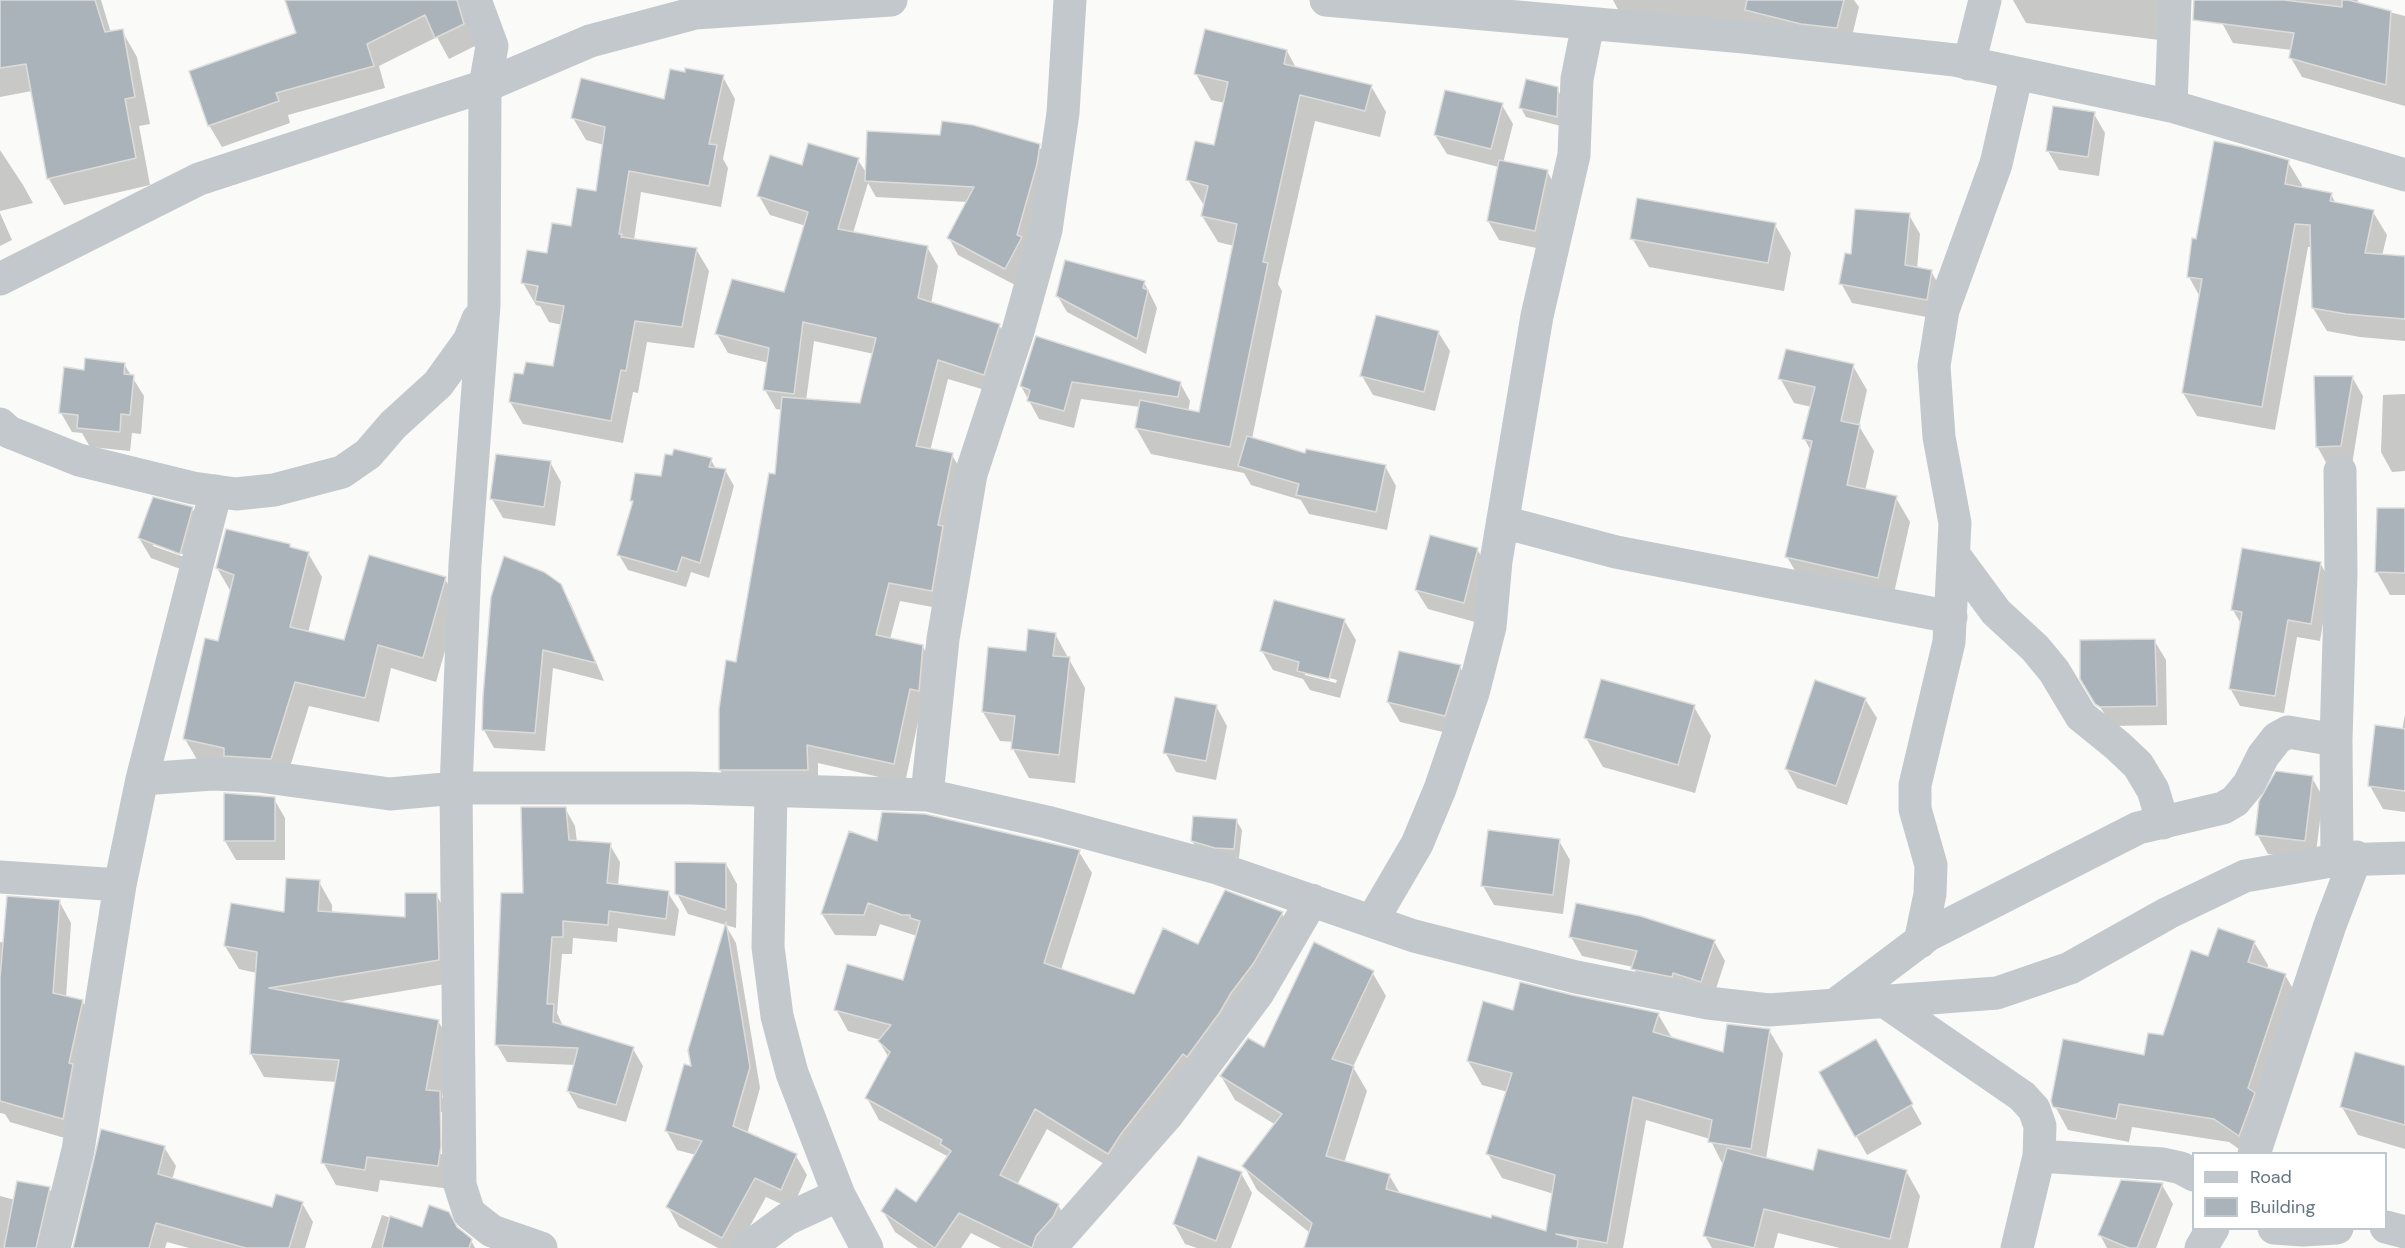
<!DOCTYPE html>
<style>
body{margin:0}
#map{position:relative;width:2405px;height:1248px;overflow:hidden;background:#fafaf8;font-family:"DM Sans",sans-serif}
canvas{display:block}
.legend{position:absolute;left:2192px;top:1152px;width:195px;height:78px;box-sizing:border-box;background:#fff;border:2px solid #c1c8cd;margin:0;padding:8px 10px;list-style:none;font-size:18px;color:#657683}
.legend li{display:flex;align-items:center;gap:12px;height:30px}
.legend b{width:30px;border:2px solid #c1c8cd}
</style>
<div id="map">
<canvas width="2405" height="1248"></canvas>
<ul class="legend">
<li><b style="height:8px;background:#c3c8cc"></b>Road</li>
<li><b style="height:16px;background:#aab3b9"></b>Building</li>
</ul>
</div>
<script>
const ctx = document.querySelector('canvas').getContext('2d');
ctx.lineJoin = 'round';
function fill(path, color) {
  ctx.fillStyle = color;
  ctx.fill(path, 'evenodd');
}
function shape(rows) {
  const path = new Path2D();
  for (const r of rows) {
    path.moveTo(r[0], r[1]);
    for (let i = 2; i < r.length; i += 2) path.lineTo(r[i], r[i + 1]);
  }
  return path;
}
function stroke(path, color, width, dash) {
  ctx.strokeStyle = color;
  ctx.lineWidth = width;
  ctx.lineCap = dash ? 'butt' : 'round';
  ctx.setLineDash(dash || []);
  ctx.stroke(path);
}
const shadow = shape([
 [0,0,101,0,111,33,122,31,137,57,150,124,139,126,150,185,64,205,49,179,32,91,0,97],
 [287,0,474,0,475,46,449,59,437,37,379,66,385,88,288,115,290,123,222,147,209,125,298,34],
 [1613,0,1854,0,1859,7,1849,49,1621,15],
 [2013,0,2173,0,2167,41,2026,23],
 [2225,0,2358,0,2357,4,2405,16,2405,106,2302,77,2291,58,2292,50,2233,43,2222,23],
 [1287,51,1296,68,1371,86,1386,112,1380,137,1315,121,1278,284,1282,291,1252,439,1306,455,1385,466,1396,486,1387,530,1309,514,1301,500,1251,485,1244,473,1151,454,1136,428,1140,407,1081,399,1074,428,1039,419,1021,386,1037,337,1180,383,1190,401,1188,412,1200,414,1234,246,1218,242,1202,216,1205,207,1188,180,1215,147,1225,103,1211,100,1196,74],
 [723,77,735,99,723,159,728,168,721,207,641,192,634,240,696,249,709,271,694,348,647,342,638,393,633,392,623,443,523,424,510,402,525,376,555,368,562,325,549,322,540,306,536,305,523,283,573,228,597,193,604,145,586,140,573,118,665,101],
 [1557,88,1562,98,1561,126,1526,117,1521,108],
 [1502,105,1513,124,1503,163,1547,171,1558,191,1546,250,1499,240,1488,221,1499,167,1447,154,1435,135],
 [2094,114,2105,133,2099,176,2059,170,2048,151],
 [1039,146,1048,162,1015,285,958,255,949,238,968,202,876,197,868,183,853,233,927,247,938,266,931,304,999,325,1011,345,995,393,948,379,930,451,952,455,963,474,943,609,900,601,890,639,923,647,934,666,921,708,905,783,818,763,818,789,732,789,720,770,738,663,776,476,782,410,776,409,765,390,769,363,728,353,717,334,785,294,806,226,770,215,759,196,803,167,858,160,867,174],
 [814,341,874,354,861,405,806,401],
 [0,150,23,185,33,203,0,211],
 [2288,162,2302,185,2301,189,2331,194,2336,204,2373,212,2387,235,2382,256,2405,258,2405,341,2360,337,2327,331,2313,308,2312,247,2308,247,2275,430,2197,416,2183,393,2200,297,2189,277,2197,240],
 [0,213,12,240,0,246],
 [1909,215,1920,234,1917,269,1931,271,1942,291,1937,319,1852,303,1841,283,1852,256],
 [1775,225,1791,253,1784,291,1649,267,1632,238],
 [1144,282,1157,308,1146,354,1067,312,1057,295],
 [1438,332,1450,351,1435,411,1373,395,1362,376],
 [124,364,144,396,141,434,132,433,130,451,90,447,82,433,72,432,61,413,85,371],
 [1853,366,1867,390,1859,426,1874,451,1865,491,1896,498,1910,522,1892,602,1801,581,1787,557,1811,451,1804,438,1812,407,1794,403,1780,378],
 [2352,377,2363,396,2352,465,2328,466,2317,446],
 [2405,394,2405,471,2392,472,2381,452,2383,395],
 [711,460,716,469,725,470,734,486,709,578,691,572,686,587,628,570,619,555,633,504,631,501,663,478],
 [550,462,561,482,555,526,503,518,492,499],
 [192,508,203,528,191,573,151,558,139,538],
 [153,543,188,556,187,558,153,546],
 [2405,509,2405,595,2390,595,2377,572],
 [289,545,292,550,308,553,322,577,308,633,345,641,445,579,459,603,436,682,391,668,379,722,309,706,285,783,199,763,185,739,219,643,231,592,217,568],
 [1477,549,1489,569,1475,622,1428,609,1416,590],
 [2320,563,2330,581,2320,641,2297,637,2284,713,2240,706,2230,688,2241,624,2233,610],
 [560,585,571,604,604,681,553,668,545,751,494,748,484,730],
 [1344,620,1356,640,1340,698,1310,690,1303,679,1273,670,1262,651],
 [1305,671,1337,680,1336,683,1305,675],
 [1055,634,1085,688,1075,783,1029,778,1013,749,1014,742,1000,741,983,712,1027,652],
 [2154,640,2166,660,2167,725,2112,726,2082,678],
 [1460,667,1471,686,1456,735,1400,722,1388,702],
 [1865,699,1877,718,1847,805,1797,788,1786,768],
 [1216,706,1227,726,1216,780,1176,772,1165,752],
 [1694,707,1711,736,1695,793,1603,767,1586,738],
 [2405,715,2405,812,2383,809,2370,786,2402,730],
 [2312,778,2323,797,2315,860,2268,854,2257,834],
 [274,799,285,818,285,860,236,860,225,841],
 [565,808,575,826,577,842,610,845,620,862,618,886,668,893,679,910,675,936,618,928,617,942,573,938,572,954,562,954,557,1013,563,1026,633,1049,643,1066,626,1122,578,1108,568,1091,575,1065,507,1062,497,1045,525,895],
 [1236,820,1242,830,1239,858,1198,850,1192,841],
 [850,833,878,843,1079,852,1092,873,1061,970,1135,996,1199,946,1225,892,1282,914,1294,935,1120,1174,1047,1129,1017,1185,1058,1205,1070,1226,1055,1248,1001,1248,971,1233,961,1248,918,1248,895,1232,883,1211,916,1204,949,1157,879,1120,867,1098,889,1058,879,1041,881,1040,848,1031,836,1009,904,981,917,936,880,924,876,936,835,935,822,914],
 [1559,841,1570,860,1563,914,1494,905,1483,886],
 [726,864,737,884,736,928,688,914,677,894],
 [319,882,332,905,332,914,406,918,436,894,449,918,451,983,337,1002,438,1021,452,1044,442,1097,453,1116,451,1189,380,1180,378,1192,336,1185,323,1162,337,1082,264,1077,251,1054,257,973,239,969,225,946,286,913],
 [439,1112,442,1112,442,1154,439,1154],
 [59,901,71,923,66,998,82,1001,95,1023,75,1141,10,1122,5,1114,0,1113,0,942,5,943],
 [726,926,736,943,760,1088,747,1134,796,1156,807,1175,792,1209,766,1197,738,1248,718,1248,679,1227,668,1207,696,1155,677,1150,666,1130,693,1068],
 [1571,937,1714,941,1725,961,1712,1001,1644,988,1633,967,1582,956],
 [2254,942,2268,965,2267,969,2285,975,2299,999,2246,1154,2229,1142,2132,1127,2129,1142,2068,1130,2055,1106,2145,1057,2164,1037,2209,958],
 [1372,972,1386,996,1353,1067,1367,1091,1344,1163,1389,1175,1401,1195,1547,1233,1554,1194,1502,1178,1488,1154,1508,1092,1482,1085,1468,1061,1514,1012,1658,1014,1672,1038,1724,1054,1769,1030,1783,1054,1766,1159,1814,1172,1906,1171,1920,1196,1908,1248,1840,1248,1778,1233,1774,1248,1712,1248,1705,1236,1723,1165,1710,1139,1646,1120,1623,1248,1305,1248,1310,1233,1257,1190,1244,1166,1276,1125,1235,1100,1221,1076,1265,1050],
 [1875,1041,1922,1124,1867,1155,1821,1073],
 [2405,1068,2405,1149,2358,1135,2342,1107],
 [164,1147,176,1166,172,1180,273,1209,302,1203,313,1222,305,1248,189,1248,167,1242,165,1248,75,1248],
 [1241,1173,1252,1193,1231,1248,1197,1248,1185,1244,1174,1224],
 [2162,1185,2173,1204,2156,1248,2107,1248,2100,1235],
 [49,1188,60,1208,50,1248,0,1248,0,1196,15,1200],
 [382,1215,423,1229,457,1230,471,1240,475,1248,371,1248]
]);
const building = shape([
 [0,0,95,0,105,32,123,29,135,97,125,99,136,158,47,179,26,64,0,68,0,0],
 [285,0,457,0,464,24,435,38,425,15,367,44,374,66,276,93,279,101,208,126,189,71,296,33,285,0],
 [1747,0,1844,0,1837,28,1801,24,1745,10,1747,0],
 [2194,0,2284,0,2342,7,2342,0,2348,0,2391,11,2386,85,2289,58,2294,33,2193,20,2194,0],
 [1205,29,1287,50,1284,64,1372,85,1365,111,1300,95,1263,262,1268,263,1230,447,1135,428,1140,400,1199,412,1237,224,1201,216,1208,186,1186,180,1195,141,1214,145,1228,82,1194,74,1205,29],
 [685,68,724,75,709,144,717,145,709,186,629,171,619,234,622,234,621,237,697,248,682,327,635,321,626,371,621,370,611,421,509,402,514,373,523,374,526,362,553,366,564,306,535,301,538,286,521,283,527,250,547,253,552,223,571,226,577,188,596,191,605,127,571,118,581,78,664,99,670,69,685,72,685,68],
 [1526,79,1558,87,1557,117,1519,108,1526,79],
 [1445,90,1503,103,1491,149,1434,135,1445,90],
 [2053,106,2095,112,2088,157,2046,151,2053,106],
 [942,121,973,125,1040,144,1037,164,1017,235,1022,237,1005,269,947,238,974,187,865,181,867,131,940,135,942,121],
 [2214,141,2242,147,2289,160,2285,184,2332,193,2330,201,2374,210,2365,253,2405,256,2405,319,2346,314,2312,308,2310,225,2295,224,2262,407,2182,393,2202,279,2187,277,2192,238,2196,239,2214,141],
 [808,143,859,158,838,229,928,246,918,298,1000,324,984,375,938,360,916,446,953,453,938,525,943,526,932,591,889,583,876,635,923,645,919,691,910,689,894,764,807,745,808,770,719,770,719,709,726,660,736,662,769,473,775,474,782,397,860,403,876,338,803,322,794,394,763,390,769,348,715,334,732,279,784,292,808,212,757,196,770,155,802,165,808,143],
 [1499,160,1548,170,1535,231,1487,221,1499,160],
 [1637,198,1776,223,1768,263,1630,239,1637,198],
 [1855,209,1910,213,1905,265,1932,270,1927,300,1839,284,1845,253,1851,254,1855,209],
 [1065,260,1145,281,1143,288,1148,290,1137,339,1056,296,1065,260],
 [1376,315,1439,331,1424,392,1360,376,1376,315],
 [1036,336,1181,382,1178,397,1072,382,1064,411,1027,401,1030,390,1020,386,1036,336],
 [1786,349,1854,364,1841,421,1860,425,1847,485,1897,496,1878,578,1785,557,1812,441,1802,439,1815,387,1778,379,1786,349],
 [85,358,125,363,124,374,134,375,130,415,121,414,120,432,77,428,78,415,59,413,64,367,84,370,85,358],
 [2314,376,2353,376,2341,446,2316,447,2314,376],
 [1247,436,1305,453,1306,449,1386,465,1376,512,1296,495,1299,484,1238,466,1247,436],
 [674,449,712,458,709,467,726,469,700,563,682,557,677,572,617,555,633,501,630,501,635,473,661,476,665,454,672,455,674,449],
 [496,454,551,461,544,507,490,499,496,454],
 [153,497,193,507,180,554,138,538,153,497],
 [2377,508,2405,508,2405,573,2375,572,2377,508],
 [226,529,290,544,290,547,309,552,290,627,344,640,369,555,446,577,423,658,378,645,365,698,295,682,271,759,224,756,224,748,183,739,205,638,218,641,234,575,216,568,226,529],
 [1430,535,1478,548,1464,603,1415,590,1430,535],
 [2242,548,2321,562,2311,624,2288,620,2275,696,2229,689,2242,612,2231,610,2242,548],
 [504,556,544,572,561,584,596,663,543,650,535,733,482,730,483,697,491,597,504,556],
 [1274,600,1345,619,1329,679,1297,671,1299,662,1260,651,1274,600],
 [1028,629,1056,633,1053,656,1070,657,1059,755,1011,749,1015,716,982,712,988,647,1026,651,1028,629],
 [2155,639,2157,706,2100,707,2095,704,2080,679,2080,640,2155,639],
 [1399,651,1461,665,1445,716,1387,702,1399,651],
 [1601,679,1695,705,1678,765,1584,738,1601,679],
 [1815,680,1866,698,1836,786,1785,769,1815,680],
 [1175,697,1217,705,1206,761,1163,753,1175,697],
 [2375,725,2405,729,2405,791,2368,786,2375,725],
 [2276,771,2313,776,2305,841,2255,835,2259,801,2276,771],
 [224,793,275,797,275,841,224,841,224,793],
 [521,807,566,807,569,840,611,843,607,883,669,891,666,919,609,911,608,925,563,921,563,937,552,937,547,1004,554,1004,553,1022,634,1047,616,1105,567,1091,578,1048,495,1045,501,893,523,893,521,807],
 [882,812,925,814,1080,850,1044,963,1134,994,1163,928,1198,944,1225,890,1283,912,1253,964,1231,993,1220,1012,1187,1057,1183,1054,1121,1134,1108,1154,1035,1109,1000,1175,1059,1204,1053,1217,1036,1236,1032,1248,959,1213,935,1248,881,1211,896,1188,916,1202,951,1151,940,1144,942,1140,865,1098,890,1052,878,1041,891,1025,834,1010,847,964,903,980,920,921,910,918,910,915,902,915,868,903,864,915,821,914,849,831,877,841,882,812],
 [1193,816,1237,819,1234,849,1215,848,1191,841,1193,816],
 [1488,830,1560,839,1553,895,1481,886,1488,830],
 [675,862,726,863,726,910,675,894,675,862],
 [286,878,320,880,318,911,405,917,405,893,437,893,439,960,269,988,439,1020,426,1090,440,1091,441,1146,438,1166,367,1157,365,1170,321,1163,339,1060,250,1054,257,952,224,946,231,903,284,912,286,878],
 [7,896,60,900,53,993,83,1000,69,1063,73,1064,63,1119,0,1101,0,978,7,896],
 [1576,903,1640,916,1715,940,1701,982,1673,973,1672,977,1631,969,1637,951,1569,937,1576,903],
 [726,922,750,1067,733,1126,797,1154,781,1190,755,1178,722,1238,666,1207,702,1141,665,1131,684,1064,691,1066,688,1050,726,922],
 [2218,928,2255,941,2248,962,2286,974,2248,1088,2255,1093,2239,1136,2214,1119,2119,1104,2116,1119,2053,1107,2051,1101,2063,1039,2144,1055,2148,1033,2163,1035,2191,950,2208,956,2218,928],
 [1314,942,1374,971,1332,1059,1354,1066,1326,1156,1390,1174,1386,1189,1491,1218,1492,1215,1546,1231,1555,1175,1486,1154,1512,1073,1467,1061,1483,1001,1513,1010,1520,982,1572,995,1659,1013,1653,1032,1723,1052,1727,1024,1770,1029,1751,1149,1708,1142,1712,1120,1633,1097,1607,1243,1556,1234,1578,1240,1577,1248,1304,1248,1312,1223,1242,1166,1282,1114,1220,1076,1248,1038,1264,1047,1314,942],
 [1876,1039,1913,1104,1855,1137,1819,1072,1876,1039],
 [2355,1052,2405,1066,2405,1125,2340,1107,2355,1052],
 [101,1129,165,1146,158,1174,272,1207,276,1194,303,1202,289,1248,246,1248,156,1223,149,1248,73,1248,101,1129],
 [1727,1148,1813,1170,1818,1149,1907,1170,1890,1239,1764,1209,1754,1248,1703,1236,1727,1148],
 [1198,1156,1242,1172,1216,1241,1173,1224,1198,1156],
 [2121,1180,2163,1183,2137,1248,2129,1248,2098,1235,2121,1180],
 [17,1181,50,1187,36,1248,4,1248,17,1181],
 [429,1205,449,1212,457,1227,472,1239,469,1248,382,1248,390,1216,422,1227,429,1205]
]);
const minor = shape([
 [475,0,492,46,485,86,484,305,465,564,456,788,460,1185,469,1213,492,1231,541,1248],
 [1326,0,1744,37,1955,60,2171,106,2405,175],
 [1969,64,1985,0],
 [2171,106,2175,0],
 [0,279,199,179,485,86,590,41,695,13,891,0],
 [0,424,9,432,79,460,193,488,236,494,274,490,342,472,368,454,393,425,438,384,469,341,478,319],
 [1503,522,1616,552,1951,617],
 [1954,555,1996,612,2035,648,2054,671,2081,716,2118,746,2138,765,2153,790,2163,823],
 [142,779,213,774,259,776,390,794,456,788,691,788,927,795,1047,822,1214,867,1414,936,1576,977,1708,1003,1769,1010,1997,993,2070,968,2168,913,2245,876,2337,860,2405,858],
 [771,791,768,947,777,1016,792,1073,839,1195,867,1248],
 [927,795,943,639,971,474,1018,331,1046,230,1063,113,1070,0],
 [2337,860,2336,740,2341,573,2340,471],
 [0,877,120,885],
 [1372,921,1417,844,1440,789,1473,693,1490,627,1496,561,1537,316,1574,155,1577,79,1588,24],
 [1920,942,1930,894,1931,865,1915,809,1915,785,1949,642,1955,523,1939,437,1934,366,1943,310,1996,164,2017,73],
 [1884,1001,2022,1096,2034,1109,2040,1126,2039,1156,2017,1248],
 [1835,1005,1928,935,2138,828,2223,808,2235,801,2249,784,2263,756,2277,738,2288,732,2336,740],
 [2254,1154,2330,925,2356,857],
 [2039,1156,2163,1164,2181,1168,2194,1175],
 [2386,1227,2405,1232],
 [2274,1228,2303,1230,2337,1228],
 [54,1248,78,1150,120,885,142,779,216,491],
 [748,1248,787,1219,839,1195],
 [1050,1248,1168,1114,1258,993,1312,900],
 [2201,1248,2213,1228]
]);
fill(shadow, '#0003');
fill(building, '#aab3b9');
stroke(building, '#dcdcda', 1.5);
stroke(minor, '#c3c8cc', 33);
</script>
